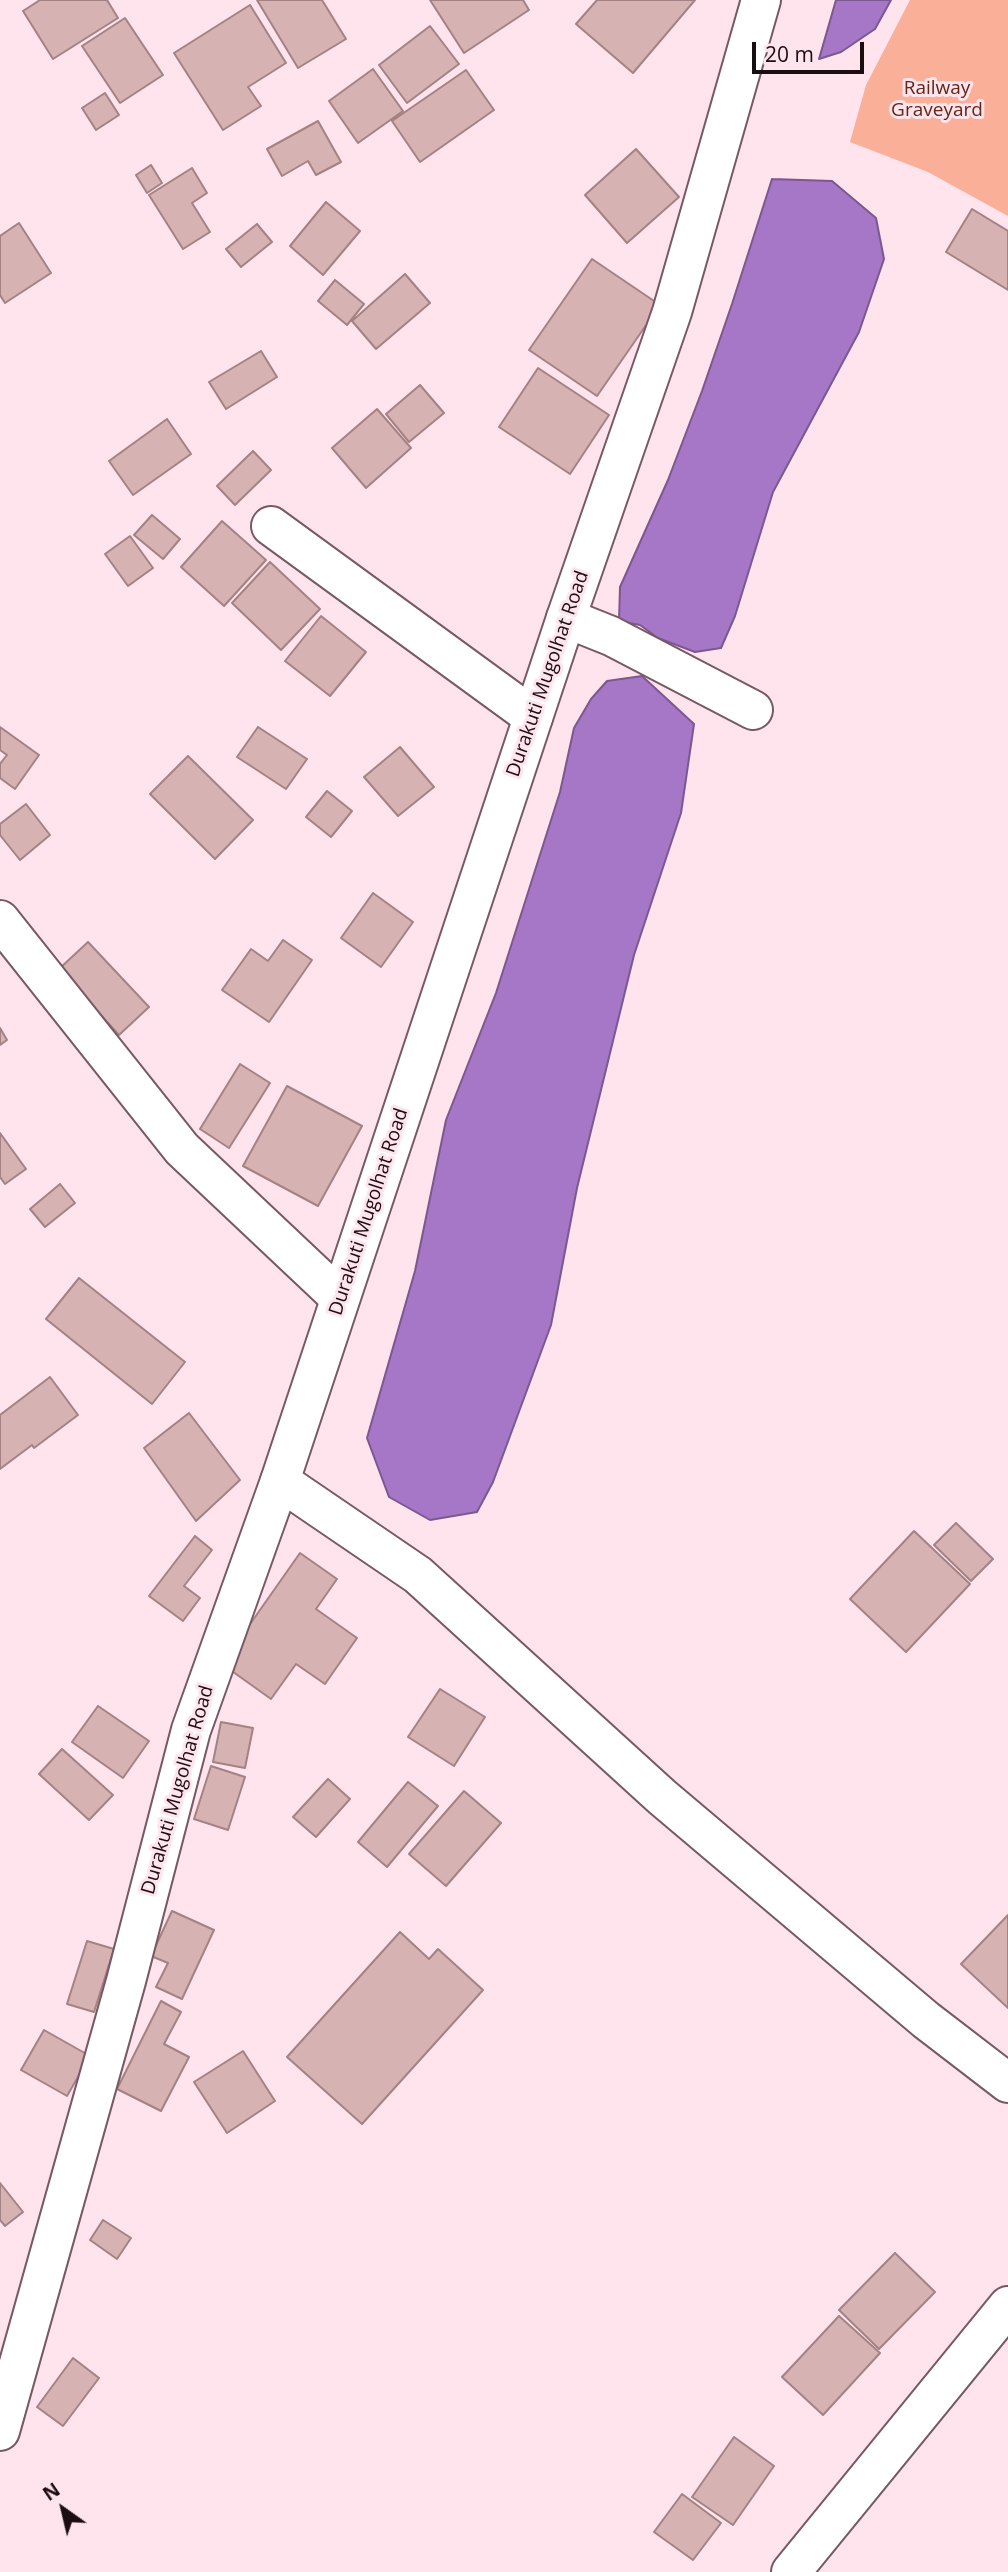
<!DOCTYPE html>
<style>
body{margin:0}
#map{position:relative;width:1008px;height:2572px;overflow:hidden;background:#ffe3ed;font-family:"Open Sans",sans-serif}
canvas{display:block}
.north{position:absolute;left:28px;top:2474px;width:70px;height:70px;-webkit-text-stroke:5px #ffe3ed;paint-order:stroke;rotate:326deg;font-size:19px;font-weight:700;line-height:28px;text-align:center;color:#1a0e13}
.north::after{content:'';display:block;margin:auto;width:24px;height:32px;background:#1a0e13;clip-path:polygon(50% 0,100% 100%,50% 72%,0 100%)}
.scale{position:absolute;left:752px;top:42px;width:112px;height:32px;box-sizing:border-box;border:4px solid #1a0e13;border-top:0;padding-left:9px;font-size:21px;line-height:24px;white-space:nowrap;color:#1a0e13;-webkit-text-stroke:5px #ffe3ed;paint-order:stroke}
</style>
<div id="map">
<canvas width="1008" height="2572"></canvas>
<div class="north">N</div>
<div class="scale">20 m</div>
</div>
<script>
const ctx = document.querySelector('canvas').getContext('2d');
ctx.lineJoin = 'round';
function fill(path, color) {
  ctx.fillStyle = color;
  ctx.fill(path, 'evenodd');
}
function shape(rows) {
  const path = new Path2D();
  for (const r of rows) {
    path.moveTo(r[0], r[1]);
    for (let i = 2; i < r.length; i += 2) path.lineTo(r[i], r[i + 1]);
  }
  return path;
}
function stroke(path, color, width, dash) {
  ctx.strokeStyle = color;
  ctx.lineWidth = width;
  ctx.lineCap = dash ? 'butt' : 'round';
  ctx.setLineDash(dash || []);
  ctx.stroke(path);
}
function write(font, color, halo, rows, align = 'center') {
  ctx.font = font + ' "Open Sans",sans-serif';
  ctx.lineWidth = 6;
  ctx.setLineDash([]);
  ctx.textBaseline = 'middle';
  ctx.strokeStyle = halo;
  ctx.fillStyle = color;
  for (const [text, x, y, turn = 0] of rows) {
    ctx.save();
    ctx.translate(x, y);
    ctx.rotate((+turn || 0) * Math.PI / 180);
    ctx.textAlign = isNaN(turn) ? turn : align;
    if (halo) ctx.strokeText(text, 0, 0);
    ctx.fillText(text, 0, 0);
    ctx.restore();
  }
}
const green = shape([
 [910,0,1008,0,1008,216,928,172,850,142,866,85]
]);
const water = shape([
 [836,0,891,0,875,29,841,52,819,59,836,0],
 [772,179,832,181,876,218,884,259,859,332,773,492,735,616,721,648,695,652,658,638,640,625,619,621,620,587,668,480,702,391,732,304,772,179],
 [642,676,694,724,681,813,634,955,577,1188,551,1325,493,1482,477,1512,430,1520,389,1497,367,1438,415,1271,446,1120,496,993,560,792,574,728,591,699,607,681,642,676]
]);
const building = shape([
 [40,0,107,0,118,18,53,59,23,11,40,0],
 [257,0,322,0,346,39,298,68,257,0],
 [430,0,523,0,529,10,464,53,430,0],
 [597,0,695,0,633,73,576,24,597,0],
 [250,5,286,63,248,87,261,106,223,130,174,53,250,5],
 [125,18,163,75,120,103,82,46,125,18],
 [430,26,459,64,407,103,379,65,430,26],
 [373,69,403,111,358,143,329,101,373,69],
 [466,70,494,110,420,162,392,121,466,70],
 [105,93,119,115,96,130,82,108,105,93],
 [318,121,341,162,316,175,308,161,282,176,267,149,318,121],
 [636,149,679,197,627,243,585,195,636,149],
 [151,165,162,183,147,193,136,175,151,165],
 [192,168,207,193,192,203,210,232,183,249,149,195,192,168],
 [326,202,360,231,323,275,290,246,326,202],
 [972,209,1008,231,1008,290,946,252,972,209],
 [19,223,51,273,5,303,0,295,0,236,19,223],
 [257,224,272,242,241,267,226,249,257,224],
 [592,259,660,305,597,396,529,350,592,259],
 [405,274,430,303,376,349,352,321,405,274],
 [335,280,364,304,347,325,318,301,335,280],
 [261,351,277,377,226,409,209,382,261,351],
 [538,368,609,415,570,474,499,427,538,368],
 [420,385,444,413,409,442,386,414,420,385],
 [377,409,411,448,366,488,332,448,377,409],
 [167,419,191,454,133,495,109,461,167,419],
 [253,451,271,470,235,505,217,486,253,451],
 [152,515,180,539,163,559,134,535,152,515],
 [222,521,266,560,224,606,181,567,222,521],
 [130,536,153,568,128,586,105,554,130,536],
 [270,562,320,609,281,650,232,603,270,562],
 [321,616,366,652,330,696,285,661,321,616],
 [0,727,39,755,15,789,0,778,0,764,7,755,0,750,0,727],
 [258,727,307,759,286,789,237,757,258,727],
 [400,747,434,787,398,816,364,777,400,747],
 [188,756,253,820,215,859,150,794,188,756],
 [327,791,352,811,331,837,306,817,327,791],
 [26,804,50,835,20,860,0,835,0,824,26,804],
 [373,893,413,922,381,967,341,938,373,893],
 [283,940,312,960,269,1022,222,990,251,949,268,961,283,940],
 [88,942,149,1007,119,1035,59,969,88,942],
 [0,1028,7,1040,0,1045,0,1028],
 [240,1064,270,1083,229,1148,200,1129,240,1064],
 [287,1086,362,1126,318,1206,243,1166,287,1086],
 [0,1133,26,1169,5,1184,0,1177,0,1133],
 [60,1184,75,1203,45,1227,30,1209,60,1184],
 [79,1278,185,1362,152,1404,46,1319,79,1278],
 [50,1377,78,1415,34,1448,32,1445,0,1469,0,1415,50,1377],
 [189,1413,240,1480,196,1521,144,1448,189,1413],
 [956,1523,993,1559,971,1581,934,1545,956,1523],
 [914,1531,970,1584,906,1652,850,1599,914,1531],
 [195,1536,212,1550,184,1586,200,1598,183,1621,149,1596,195,1536],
 [300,1553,337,1579,316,1609,357,1638,325,1684,296,1664,271,1699,222,1664,300,1553],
 [440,1689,485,1717,454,1766,408,1737,440,1689],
 [98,1706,149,1741,123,1778,72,1742,98,1706],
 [221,1722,253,1728,245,1768,213,1762,221,1722],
 [62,1749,113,1795,89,1820,39,1774,62,1749],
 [211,1766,245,1777,228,1830,194,1819,211,1766],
 [328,1779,350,1799,316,1837,293,1817,328,1779],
 [408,1782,438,1806,387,1867,358,1842,408,1782],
 [464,1791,501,1823,446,1886,409,1854,464,1791],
 [172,1911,214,1930,182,1999,156,1987,168,1963,151,1956,172,1911],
 [1008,1915,1008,2008,961,1964,1008,1915],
 [400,1932,429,1959,438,1949,483,1990,362,2124,287,2057,400,1932],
 [87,1941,114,1949,94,2012,67,2004,87,1941],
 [161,2001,181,2012,164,2044,189,2057,161,2111,117,2089,161,2001],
 [44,2030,90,2056,67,2096,21,2070,44,2030],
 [243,2051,275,2101,227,2133,194,2082,243,2051],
 [0,2183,23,2212,5,2226,0,2220,0,2183],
 [103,2220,131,2238,117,2259,90,2240,103,2220],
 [895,2253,935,2292,879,2349,839,2310,895,2253],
 [839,2316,880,2353,823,2415,782,2377,839,2316],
 [73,2358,99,2378,63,2426,37,2407,73,2358],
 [734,2437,774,2466,733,2525,692,2497,734,2437],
 [682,2494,721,2523,693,2560,654,2532,682,2494]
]);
const minor = shape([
 [271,526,533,717],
 [566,618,611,636,753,710],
 [0,920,182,1149,340,1298],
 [280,1481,418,1575,662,1797,926,2020,1008,2083],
 [791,2572,1008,2306]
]);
const major = shape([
 [0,2431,126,1981,191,1730,280,1481,566,618,672,312,761,0]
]);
const parkNames = [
 ["Railway",937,89],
 ["Graveyard",937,111]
];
const streetNames = [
 ["Durakuti Mugolhat Road",548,674,-71],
 ["Durakuti Mugolhat Road",369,1212,-72],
 ["Durakuti Mugolhat Road",178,1790,-74]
];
fill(green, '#faaf98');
fill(water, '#a577c6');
stroke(water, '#7b5890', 2);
fill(building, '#d7b2b3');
stroke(building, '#a48283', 2);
stroke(minor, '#775964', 42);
stroke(major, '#775964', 42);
stroke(minor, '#fff', 38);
stroke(major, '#fff', 38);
write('19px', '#622613', '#ffe3ed', parkNames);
write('19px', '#1a0e13', '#ffe3ed', streetNames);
</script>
